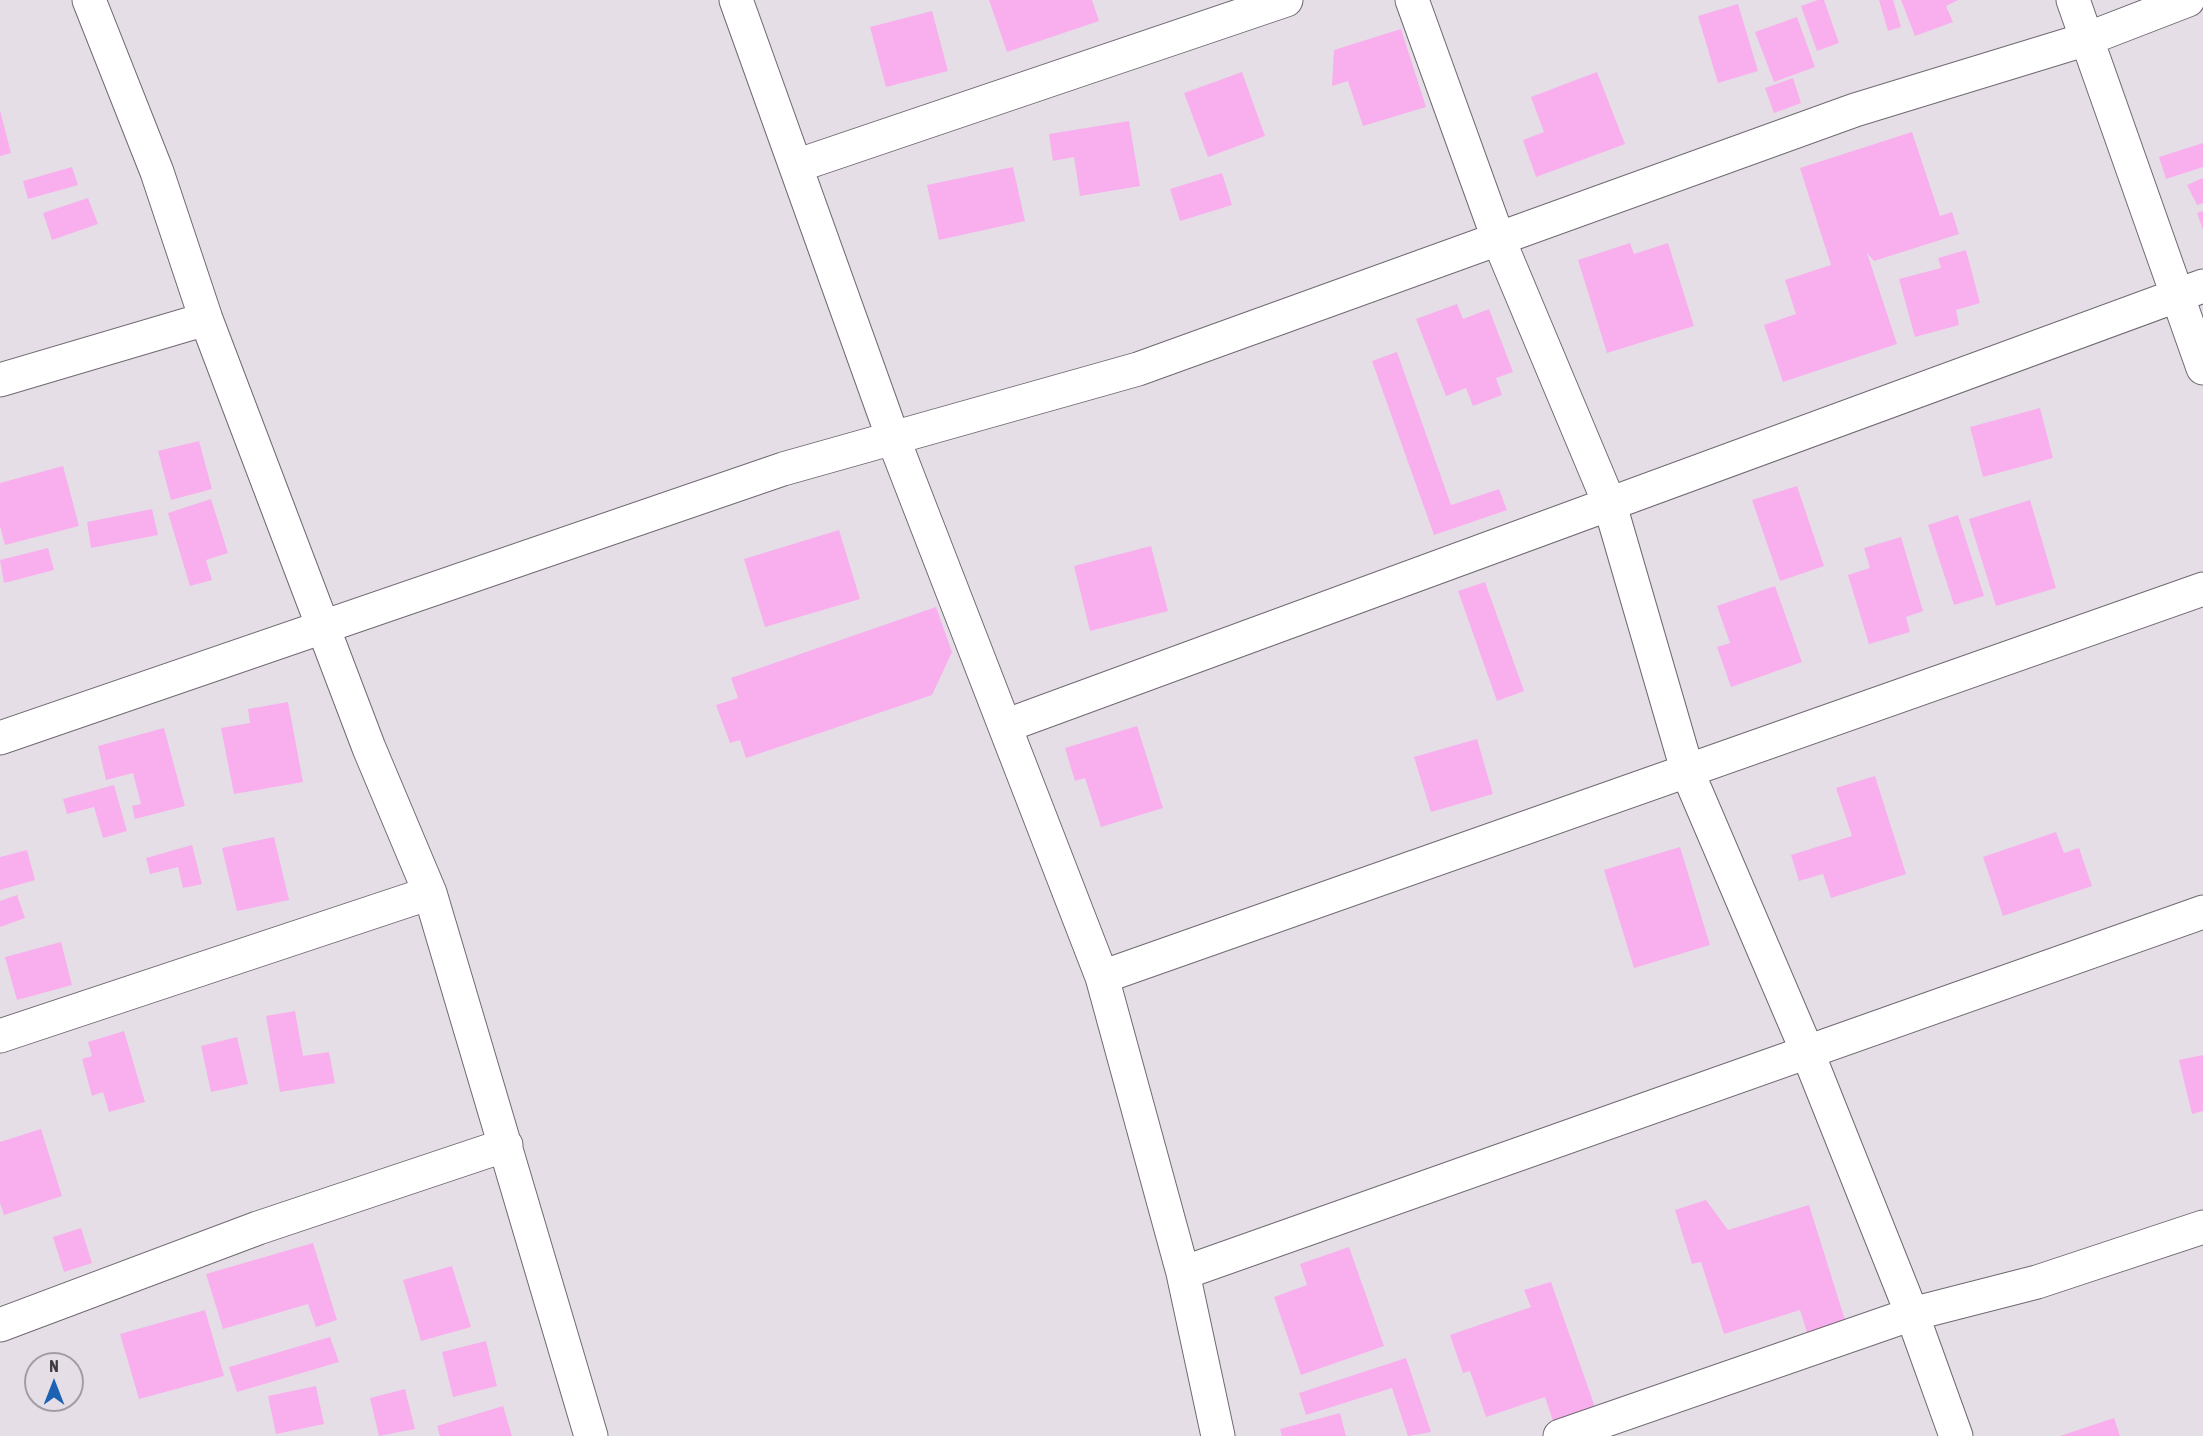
<!DOCTYPE html>
<style>
body{margin:0}
#map{position:relative;width:2203px;height:1436px;overflow:hidden;background:#e5dee7;font-family:"Asap Condensed",sans-serif}
canvas{display:block}
.north{position:absolute;left:24px;top:1352px;width:60px;height:60px;box-sizing:border-box;background:#e5dee7;border:2px solid #a29da4;border-radius:50%;rotate:0deg;font-size:16px;font-weight:700;line-height:24px;text-align:center;color:#3e3b3f}
.north::after{content:'';display:block;margin:auto;width:21px;height:27px;background:#1d62b2;clip-path:polygon(50% 0,100% 100%,50% 72%,0 100%)}
</style>
<div id="map">
<canvas width="2203" height="1436"></canvas>
<div class="north">N</div>
</div>
<script>
const ctx = document.querySelector('canvas').getContext('2d');
ctx.lineJoin = 'round';
function fill(path, color) {
  ctx.fillStyle = color;
  ctx.fill(path, 'evenodd');
}
function shape(rows) {
  const path = new Path2D();
  for (const r of rows) {
    path.moveTo(r[0], r[1]);
    for (let i = 2; i < r.length; i += 2) path.lineTo(r[i], r[i + 1]);
  }
  return path;
}
function stroke(path, color, width, dash) {
  ctx.strokeStyle = color;
  ctx.lineWidth = width;
  ctx.lineCap = dash ? 'butt' : 'round';
  ctx.setLineDash(dash || []);
  ctx.stroke(path);
}
const building = shape([
 [989,0,1092,0,1099,21,1007,52],
 [1818,0,1824,0,1839,43,1817,51,1801,6],
 [1879,0,1893,0,1901,27,1888,31],
 [1901,0,1958,0,1946,6,1953,22,1915,36],
 [1738,4,1758,71,1718,83,1698,16],
 [932,11,948,71,886,87,870,27],
 [1797,17,1815,67,1774,82,1755,32],
 [1401,29,1426,107,1363,126,1348,81,1332,86,1334,50],
 [1242,72,1265,136,1208,157,1184,93],
 [1597,72,1625,144,1536,177,1523,140,1544,132,1531,97],
 [1793,78,1801,103,1774,113,1765,88],
 [0,110,11,153,0,156],
 [1129,121,1140,186,1080,196,1074,157,1053,161,1049,134],
 [1912,132,1940,216,1952,212,1959,234,1874,261,1867,253,1897,344,1783,382,1764,325,1796,314,1785,280,1831,265,1800,168],
 [2203,143,2203,167,2166,179,2159,157],
 [72,167,78,185,28,199,23,181],
 [1013,167,1025,221,939,240,927,185],
 [1222,173,1232,205,1180,221,1170,189],
 [2203,178,2203,203,2197,205,2187,185],
 [88,198,98,224,52,240,43,213],
 [2203,211,2203,230,2197,213],
 [1630,243,1634,254,1668,243,1694,326,1607,353,1578,260],
 [1966,250,1980,303,1956,310,1959,325,1915,337,1899,279,1941,268,1938,258],
 [1457,304,1463,319,1489,309,1513,372,1496,378,1502,395,1473,406,1466,388,1446,396,1416,319],
 [1397,352,1451,505,1499,489,1507,510,1434,535,1372,361],
 [2040,408,2053,458,1983,477,1970,427],
 [199,441,212,489,171,500,158,451],
 [63,466,79,526,5,545,0,526,0,483],
 [1797,486,1824,566,1780,581,1752,500],
 [211,499,228,553,206,560,212,580,190,586,168,513],
 [2030,500,2056,588,1996,606,1969,519],
 [152,509,158,535,91,548,87,522],
 [1958,515,1984,596,1954,605,1928,525],
 [839,530,860,599,765,627,744,559],
 [1901,537,1923,611,1906,617,1910,632,1869,644,1848,575,1870,568,1864,548],
 [1151,546,1168,611,1090,631,1074,566],
 [48,548,54,570,4,583,0,560],
 [1485,582,1524,691,1497,701,1458,591],
 [1775,586,1802,662,1731,687,1717,647,1730,643,1717,606],
 [936,607,952,652,932,695,746,758,740,740,730,743,716,705,738,698,731,678],
 [288,702,303,782,234,794,221,728,250,723,248,709],
 [1137,726,1163,808,1101,827,1085,778,1075,781,1065,748],
 [164,728,185,806,135,819,132,806,141,804,133,773,106,780,98,746],
 [1477,739,1493,794,1431,812,1414,757],
 [1875,776,1906,874,1831,898,1823,874,1799,881,1791,855,1852,836,1836,788],
 [114,785,127,831,103,838,94,807,67,814,63,799],
 [2056,832,2064,853,2079,848,2092,886,2003,916,1983,857],
 [274,837,289,900,237,911,222,848],
 [192,845,202,884,183,888,178,867,150,874,146,858],
 [1680,847,1710,945,1634,968,1604,870],
 [27,850,35,880,0,890,0,857],
 [17,895,25,918,0,927,0,901],
 [61,942,72,985,17,1000,5,957],
 [295,1011,303,1056,329,1052,335,1083,280,1092,266,1016],
 [124,1031,145,1102,109,1112,103,1092,92,1096,82,1059,92,1056,88,1042],
 [237,1037,248,1084,211,1092,201,1046],
 [2203,1055,2203,1111,2192,1114,2179,1060],
 [41,1129,62,1196,4,1215,0,1203,0,1142],
 [1706,1200,1728,1230,1809,1205,1846,1323,1808,1336,1800,1310,1724,1334,1701,1262,1692,1264,1675,1210],
 [81,1228,92,1263,64,1272,53,1237],
 [313,1243,337,1320,316,1327,308,1304,223,1329,206,1274],
 [1349,1247,1384,1346,1301,1375,1274,1297,1307,1285,1300,1264],
 [452,1266,471,1327,421,1341,403,1280],
 [1551,1282,1596,1410,1554,1424,1545,1397,1486,1417,1470,1371,1463,1373,1450,1335,1531,1307,1524,1290],
 [205,1310,224,1376,139,1399,120,1334],
 [330,1337,339,1362,237,1392,229,1367],
 [486,1341,497,1386,453,1397,442,1352],
 [1406,1358,1431,1432,1408,1436,1392,1388,1306,1415,1299,1393],
 [316,1386,324,1424,276,1434,268,1396],
 [405,1389,415,1429,379,1436,370,1398],
 [503,1406,512,1436,440,1436,437,1426],
 [1340,1413,1346,1436,1282,1436,1280,1429],
 [2114,1418,2120,1436,2060,1436]
]);
const minor = shape([
 [89,0,157,172,206,319,369,748,430,893,591,1436],
 [736,0,893,438,1102,977,1183,1273,1218,1436],
 [1412,0,1498,238,1610,505,1688,773,1807,1051,1912,1314,1956,1436],
 [2073,0,2203,368],
 [796,166,1286,0],
 [0,380,206,319],
 [1005,726,2203,286],
 [0,738,783,469,1138,369,1855,110,2087,39,2188,0],
 [1102,977,2203,589],
 [0,1036,430,893],
 [1183,1273,2203,912],
 [0,1325,258,1228,506,1145],
 [1560,1436,1912,1314,2037,1282,2203,1227]
]);
fill(building, '#f9afee');
stroke(minor, '#706972', 35);
stroke(minor, '#fff', 33);
</script>
